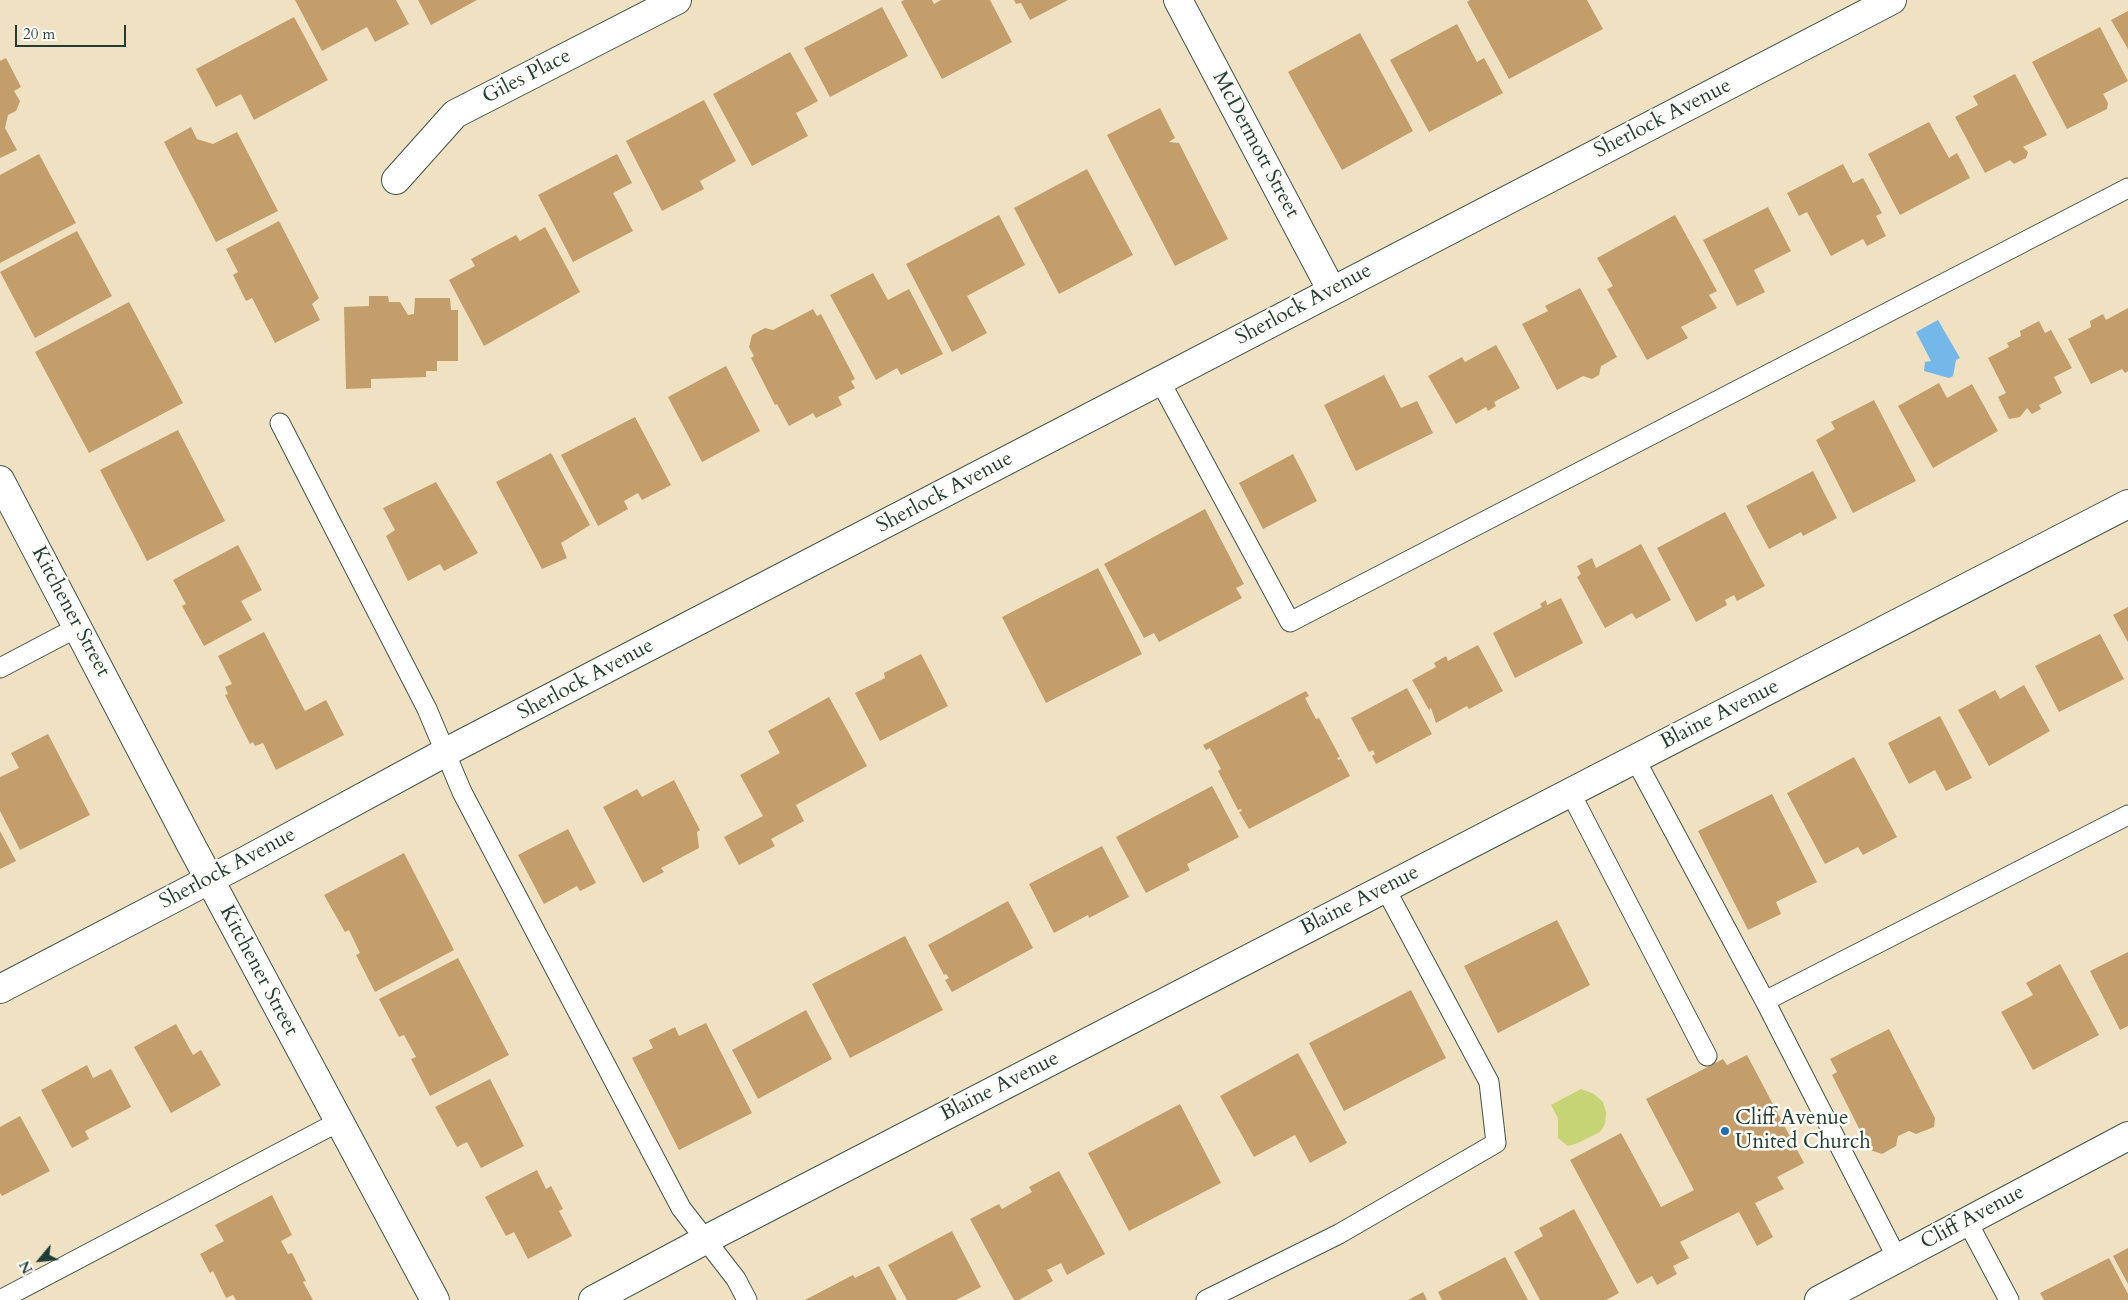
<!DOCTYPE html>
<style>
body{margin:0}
#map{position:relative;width:2128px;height:1300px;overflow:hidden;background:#efe1c2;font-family:Cardo,serif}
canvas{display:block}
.north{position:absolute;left:15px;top:1235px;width:50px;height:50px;-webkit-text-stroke:4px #fdfcf7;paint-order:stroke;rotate:242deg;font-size:14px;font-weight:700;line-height:20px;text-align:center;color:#1f3d34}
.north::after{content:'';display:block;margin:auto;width:18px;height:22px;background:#1f3d34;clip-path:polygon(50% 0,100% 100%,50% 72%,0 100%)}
.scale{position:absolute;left:15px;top:25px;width:111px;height:22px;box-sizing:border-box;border:2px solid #1f3d34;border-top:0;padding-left:6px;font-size:15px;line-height:18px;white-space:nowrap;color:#1f3d34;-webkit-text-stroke:4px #fdfcf7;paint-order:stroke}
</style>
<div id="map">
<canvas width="2128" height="1300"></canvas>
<div class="north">N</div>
<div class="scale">20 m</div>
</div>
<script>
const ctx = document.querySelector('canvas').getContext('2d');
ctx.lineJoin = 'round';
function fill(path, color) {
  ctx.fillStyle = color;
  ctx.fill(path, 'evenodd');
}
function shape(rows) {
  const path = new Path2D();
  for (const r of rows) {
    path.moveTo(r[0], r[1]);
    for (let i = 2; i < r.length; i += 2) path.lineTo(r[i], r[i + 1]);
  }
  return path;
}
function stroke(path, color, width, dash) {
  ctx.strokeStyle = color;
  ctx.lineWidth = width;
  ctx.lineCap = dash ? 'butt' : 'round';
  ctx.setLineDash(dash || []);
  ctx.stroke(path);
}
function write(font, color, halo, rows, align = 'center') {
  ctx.font = font + ' Cardo,serif';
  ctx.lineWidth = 5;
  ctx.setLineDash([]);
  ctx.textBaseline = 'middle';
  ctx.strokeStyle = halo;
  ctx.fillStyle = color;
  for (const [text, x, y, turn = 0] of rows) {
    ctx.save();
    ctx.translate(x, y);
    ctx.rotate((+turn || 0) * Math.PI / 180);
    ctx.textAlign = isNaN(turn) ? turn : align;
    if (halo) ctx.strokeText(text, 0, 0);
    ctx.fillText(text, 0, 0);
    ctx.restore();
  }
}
const green = shape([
 [1581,1089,1594,1094,1603,1102,1606,1112,1605,1124,1600,1132,1578,1143,1568,1146,1558,1138,1558,1118,1551,1105]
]);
const water = shape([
 [1938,320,1960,358,1956,360,1953,376,1949,378,1924,371,1925,362,1931,361,1916,332]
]);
const building = shape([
 [295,0,396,0,409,24,375,42,367,27,322,51],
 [418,0,477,0,431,25],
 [904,0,932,0,934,4,941,0,990,0,1012,42,942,79,901,2],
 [1014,0,1068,0,1030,20,1021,3,1016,4],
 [1470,0,1587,0,1603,29,1509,79,1467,2],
 [882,7,908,56,830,97,804,48],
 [2128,11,2128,49,2111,20],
 [294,17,328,80,254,120,241,94,216,107,196,69],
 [1457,24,1477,62,1484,58,1503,93,1429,132,1390,60],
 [2100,27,2128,81,2103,94,2108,103,2107,109,2067,129,2032,62],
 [1360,33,1413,131,1342,170,1288,72],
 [790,52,818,101,796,113,808,136,752,166,713,94],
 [6,58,21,87,14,91,20,101,16,111,8,115,5,128,17,150,0,158,0,61],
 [2015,74,2047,135,2023,147,2028,152,2026,158,2014,164,2010,160,1985,173,1955,117,1978,105,1973,96],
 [704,100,736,161,700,181,704,189,662,211,626,141],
 [1160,108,1175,138,1169,142,1179,143,1228,239,1175,266,1107,135],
 [1929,122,1949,158,1957,153,1970,178,1900,215,1868,154],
 [191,127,197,139,213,144,237,132,278,211,216,242,164,142],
 [39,154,76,223,0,263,0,175],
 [617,154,632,183,613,193,633,231,573,262,538,195],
 [1843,164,1853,183,1863,178,1882,213,1876,216,1886,236,1867,246,1863,239,1831,256,1807,212,1799,216,1787,193],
 [1087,169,1133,255,1059,294,1014,208],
 [1768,207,1791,251,1754,270,1765,292,1737,306,1703,240],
 [999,215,1025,265,967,296,987,333,952,352,906,264],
 [1675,215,1717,291,1709,295,1717,308,1681,327,1688,338,1647,360,1607,289,1613,286,1597,258],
 [279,221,319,298,312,304,320,320,275,343,252,298,246,301,233,275,238,272,226,249],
 [545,227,580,292,484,346,449,280,475,266,471,259,516,235,520,241],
 [77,231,112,296,35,338,0,272],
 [873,273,888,300,909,289,943,354,901,375,897,368,876,380,830,295],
 [1580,288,1617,357,1601,366,1599,375,1592,379,1583,376,1557,390,1522,324,1548,311,1545,306],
 [369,296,388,296,389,302,400,302,408,315,414,314,415,298,450,298,451,310,458,310,458,361,437,361,437,371,426,371,426,377,371,379,371,388,346,389,344,307,369,306],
 [129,302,183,403,89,453,35,352],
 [2128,308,2128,371,2125,373,2122,369,2091,384,2068,339,2091,327,2090,321,2103,314,2106,320],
 [813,309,817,316,821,314,855,379,851,381,855,388,838,397,842,405,816,418,813,413,789,426,777,404,775,405,751,358,754,356,749,347,752,335,765,328,773,330],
 [2039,321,2045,333,2051,330,2072,368,2054,377,2062,393,2039,405,2041,409,2032,414,2027,408,2020,417,2009,419,1998,397,2006,393,1988,358,2009,347,2007,343,2021,336,2020,331],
 [1496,345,1520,388,1494,402,1496,406,1488,411,1486,407,1456,424,1428,376,1462,357,1465,362],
 [726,366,760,431,702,462,668,397],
 [1384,375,1401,408,1417,401,1433,433,1356,471,1324,405],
 [1939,383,1947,398,1972,384,1998,431,1933,468,1898,406],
 [1874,400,1916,481,1853,513,1816,440,1835,429,1831,422],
 [635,417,671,485,642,500,638,493,624,501,628,509,598,526,561,455],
 [178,430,225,521,147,561,100,470],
 [551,453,590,525,561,543,567,558,542,569,496,482],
 [1293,454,1317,501,1263,529,1239,483],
 [1813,471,1837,518,1803,536,1801,532,1769,549,1746,506],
 [436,482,478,553,444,571,440,564,408,581,386,536,395,530,383,508],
 [1205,509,1244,584,1236,588,1242,598,1159,642,1154,633,1144,638,1104,564],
 [1725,512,1765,586,1737,601,1734,595,1725,600,1727,605,1696,622,1657,548],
 [1641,544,1671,600,1636,619,1632,613,1605,628,1577,577,1581,574,1577,566,1592,558,1596,568],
 [238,545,262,590,241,601,252,620,204,646,182,606,186,604,173,580],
 [1098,568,1142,654,1046,703,1002,617],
 [1561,598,1583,643,1515,678,1493,633,1542,607,1540,604,1546,600,1547,605],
 [2128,607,2128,642,2113,615],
 [264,632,305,711,326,700,344,735,276,770,263,743,255,746,253,742,250,744,225,695,228,694,225,687,232,684,218,656],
 [2100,634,2124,679,2059,712,2035,666],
 [1478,645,1503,691,1469,709,1467,706,1436,723,1431,708,1429,710,1412,680,1436,667,1434,663,1446,656,1448,661],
 [921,654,948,706,880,741,855,693,885,678,884,673],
 [2024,685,2050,731,1989,766,1958,710,1995,690,2000,699],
 [1407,688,1432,734,1376,764,1372,756,1375,754,1373,750,1369,752,1351,718],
 [1306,691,1309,696,1305,698,1316,719,1319,718,1340,757,1337,758,1338,760,1341,759,1350,776,1249,829,1239,812,1242,811,1241,809,1238,810,1218,771,1221,769,1210,748,1206,750,1203,745],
 [829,697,867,766,796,805,804,821,771,839,775,846,739,865,724,837,763,816,740,775,780,753,768,731],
 [1940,716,1972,778,1946,791,1935,770,1909,784,1888,743],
 [48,734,90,815,20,850,0,811,0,777,19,768,11,753],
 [1854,757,1897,837,1863,855,1858,847,1825,864,1787,793],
 [674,780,700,830,697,832,699,848,661,868,664,872,643,883,603,807,637,789,642,797],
 [1212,786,1239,837,1187,864,1190,870,1146,893,1116,837],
 [1772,794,1817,882,1776,902,1781,914,1748,930,1698,831],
 [568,829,596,883,580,891,577,886,544,904,518,855],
 [0,831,16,861,0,869],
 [1102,846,1129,897,1089,918,1088,915,1054,933,1029,884],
 [404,853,454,950,375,992,356,955,360,953,349,930,345,932,324,895],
 [1008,901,1033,948,952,992,945,980,949,978,946,974,944,975,928,945],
 [1557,920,1590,985,1498,1033,1464,966],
 [905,936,943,1010,850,1058,812,984],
 [2128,952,2128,1026,2120,1030,2090,971],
 [458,958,509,1055,430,1096,411,1059,416,1057,404,1035,399,1037,379,999],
 [2060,964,2099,1035,2033,1070,2001,1012,2033,995,2026,983],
 [1411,990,1446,1058,1344,1111,1309,1043],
 [806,1010,832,1059,758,1099,732,1050],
 [706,1023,752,1113,679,1150,632,1058,653,1048,649,1040,675,1027,679,1036],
 [176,1024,193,1055,201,1050,221,1085,171,1113,134,1047],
 [1889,1029,1935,1118,1934,1127,1916,1134,1909,1131,1898,1136,1896,1146,1882,1154,1870,1150,1832,1075,1837,1072,1830,1059],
 [1298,1053,1347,1143,1310,1163,1295,1135,1254,1157,1220,1096],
 [1747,1055,1804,1163,1777,1177,1784,1189,1755,1203,1773,1237,1757,1246,1739,1212,1680,1242,1689,1258,1673,1266,1677,1274,1657,1285,1652,1276,1637,1284,1570,1160,1621,1133,1661,1207,1694,1190,1646,1099,1723,1059,1727,1065],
 [87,1065,93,1078,111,1069,131,1107,85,1131,89,1139,72,1148,41,1090],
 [490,1079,524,1146,481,1168,467,1142,457,1147,435,1107],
 [1180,1104,1221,1183,1129,1231,1088,1153],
 [20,1116,50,1171,2,1196,0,1193,0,1127],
 [537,1170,546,1189,551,1186,563,1209,559,1211,572,1236,528,1259,514,1232,506,1236,485,1197],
 [1059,1171,1105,1254,1067,1275,1061,1263,1047,1270,1053,1281,1019,1300,1014,1300,970,1219,999,1204,1002,1209,1032,1192,1029,1187],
 [272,1195,292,1235,281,1241,288,1254,292,1253,306,1281,303,1282,313,1300,236,1300,233,1295,226,1298,213,1271,210,1273,200,1254,224,1241,215,1225],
 [1574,1209,1619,1293,1606,1300,1540,1300,1514,1252,1543,1236,1539,1228],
 [952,1231,981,1287,956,1300,907,1300,888,1265],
 [2128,1248,2128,1284,2113,1256],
 [1505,1257,1528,1300,1442,1300,1438,1292],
 [2109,1258,2128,1294,2128,1300,2044,1300,2040,1293],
 [879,1266,897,1300,805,1300,853,1275,855,1278],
 [1423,1292,1427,1300,1408,1300]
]);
const lane = shape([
 [1160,381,1290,622,2128,188],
 [280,423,427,709,462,792,681,1208,736,1279,747,1300],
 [0,668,78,627],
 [1635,759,1765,1001],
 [1570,792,1707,1056],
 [1967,1221,2009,1300],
 [1897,1258,1765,1001,2128,815],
 [0,1300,338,1122],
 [1206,1300,1339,1234,1496,1143,1489,1082,1385,888]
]);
const street = shape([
 [1178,0,1332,291],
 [396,180,455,114,677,0],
 [0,480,190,843,435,1300],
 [0,989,245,861,446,752,1892,0],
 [593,1300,705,1240,2128,504],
 [1819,1300,2128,1136]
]);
const markers = [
 [1725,1131,5,"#1f6fb2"]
];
const streetNames = [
 ["Giles Place",527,77,-27],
 ["Sherlock Avenue",1663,119,-27],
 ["McDermott Street",1255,145,62],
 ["Sherlock Avenue",1304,305,-28],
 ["Sherlock Avenue",945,493,-28],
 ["Kitchener Street",70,612,62],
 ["Sherlock Avenue",586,680,-28],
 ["Blaine Avenue",1720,715,-27],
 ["Sherlock Avenue",228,869,-28],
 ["Blaine Avenue",1360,901,-27],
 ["Kitchener Street",258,971,62],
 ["Blaine Avenue",1000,1087,-27],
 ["Cliff Avenue",1973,1218,-28]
];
const poiNames = [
 ["Cliff Avenue",1735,1119],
 ["United Church",1735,1143]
];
fill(green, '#c7d475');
fill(water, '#73b8e9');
fill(building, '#c39e6b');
stroke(lane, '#3e5649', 21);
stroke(street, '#3e5649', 30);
stroke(lane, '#fff', 19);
stroke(street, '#fff', 28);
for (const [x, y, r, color] of markers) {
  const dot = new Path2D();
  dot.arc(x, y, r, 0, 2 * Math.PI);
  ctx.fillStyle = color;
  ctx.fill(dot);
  stroke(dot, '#fdfcf7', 2);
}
write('21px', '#1f3d34', '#fdfcf7', streetNames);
write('21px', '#1f3d34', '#fdfcf7', poiNames, 'left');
</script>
